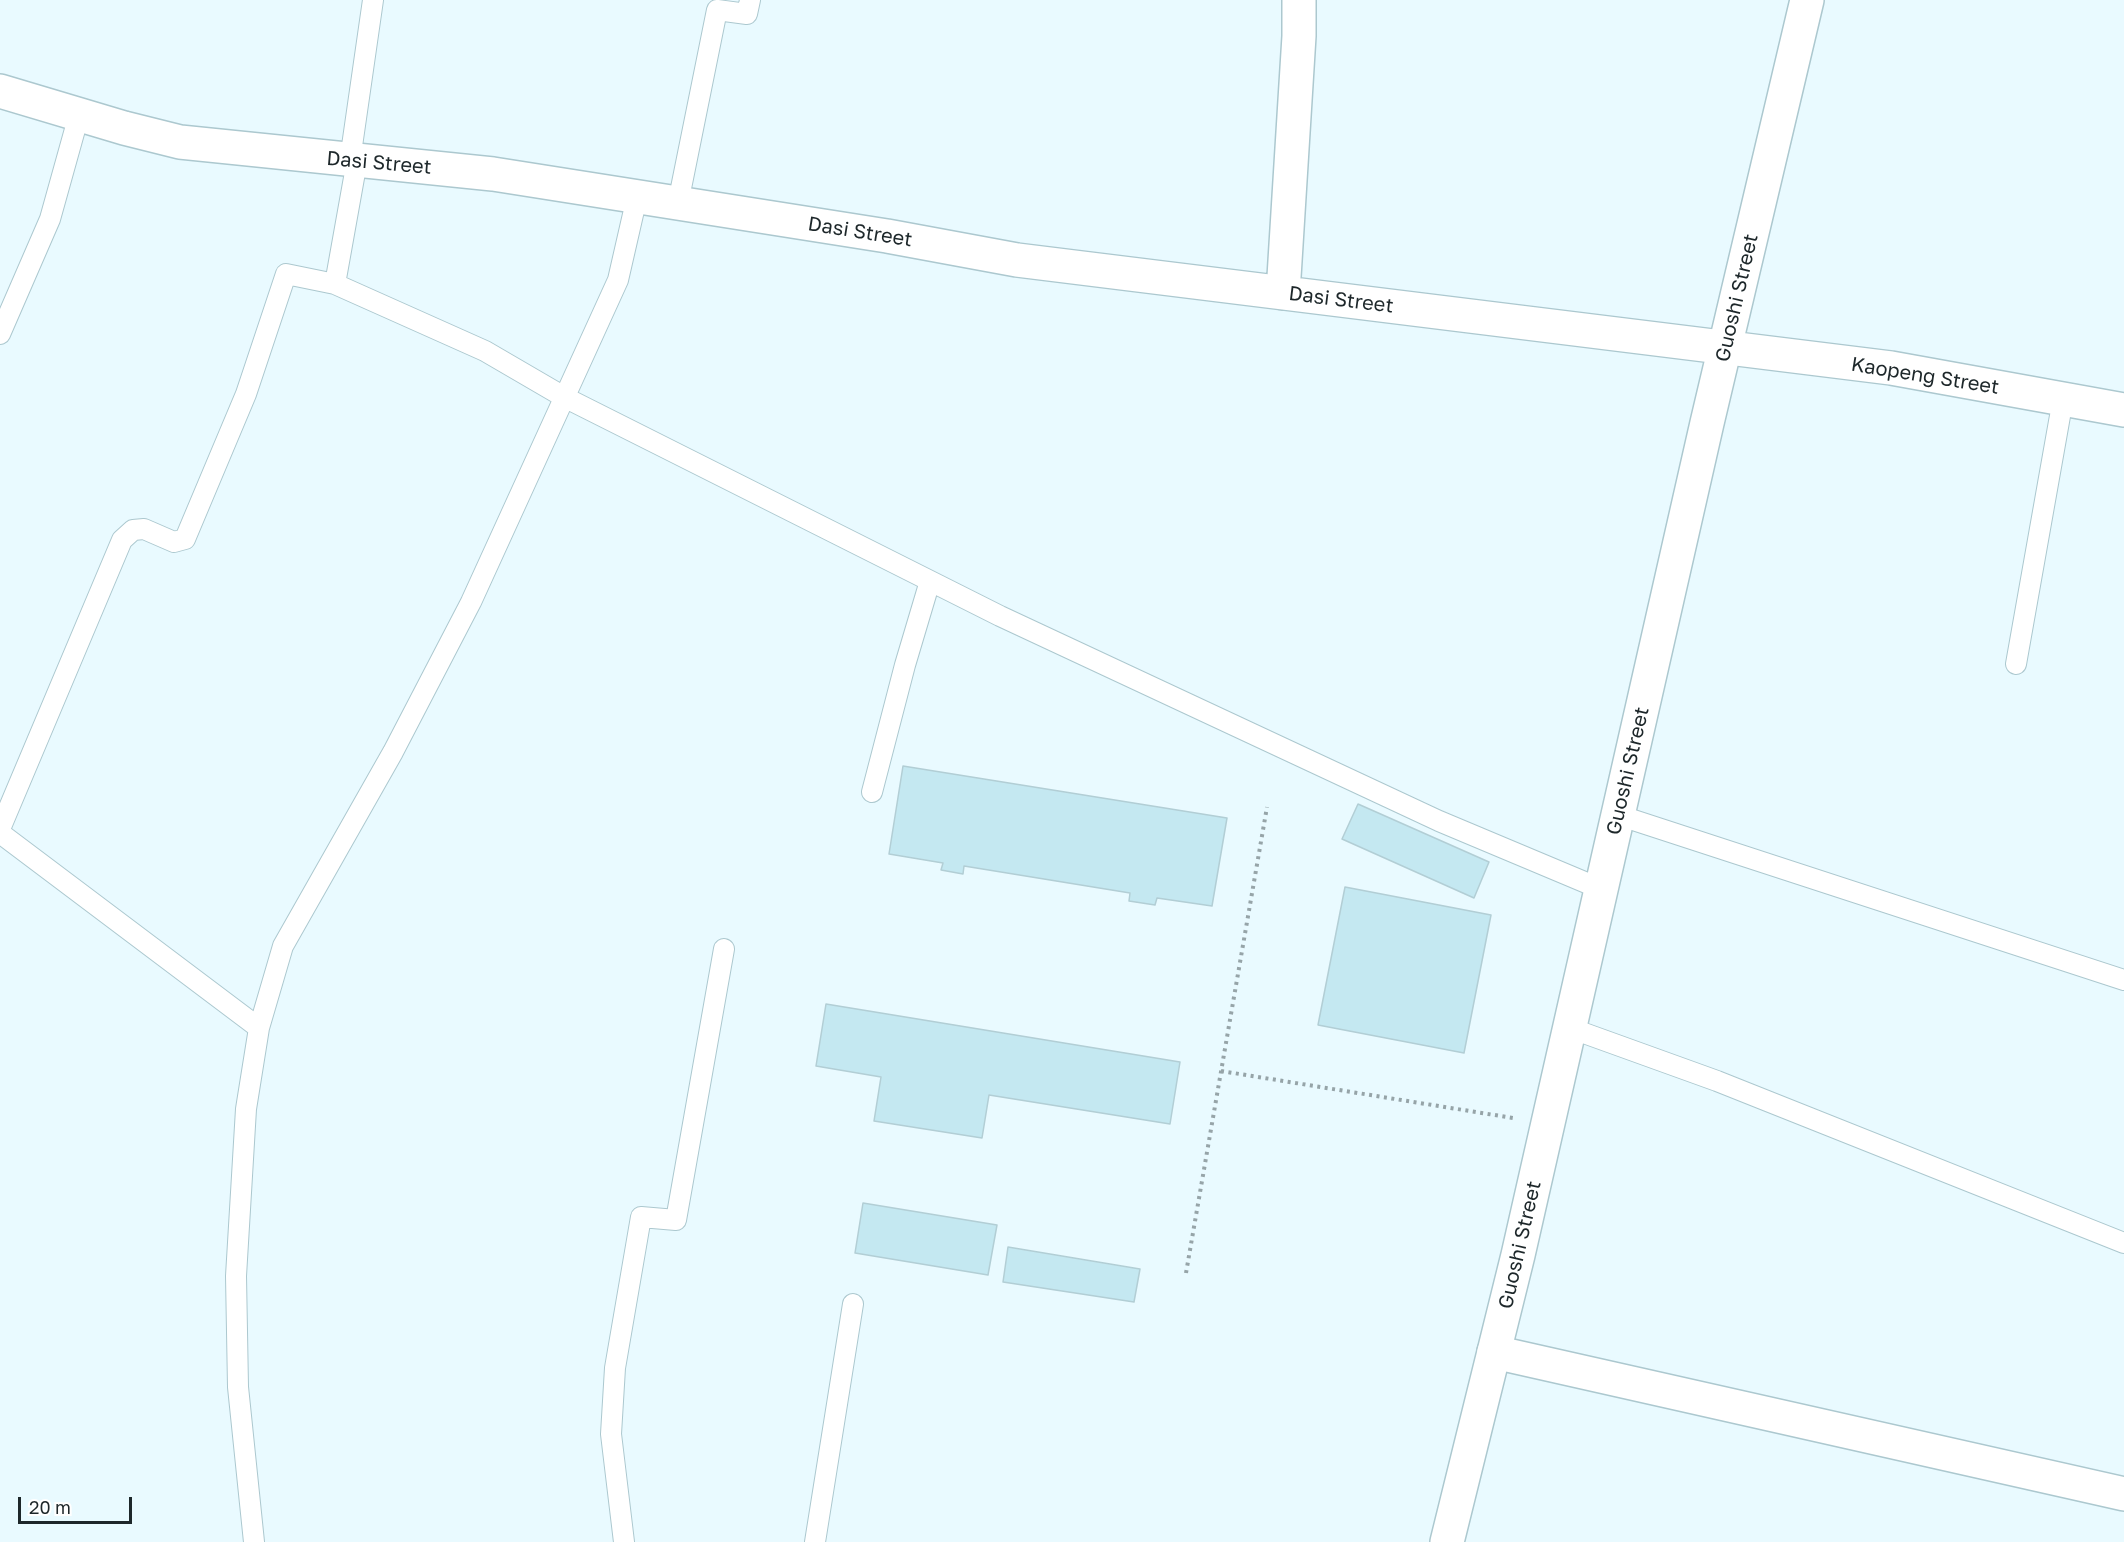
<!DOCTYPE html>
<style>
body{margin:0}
#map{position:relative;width:2124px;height:1542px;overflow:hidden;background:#e9faff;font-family:"Golos Text",sans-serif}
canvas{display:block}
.scale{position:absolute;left:18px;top:1497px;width:114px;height:27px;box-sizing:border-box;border:3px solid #1d272a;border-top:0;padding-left:8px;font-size:18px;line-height:21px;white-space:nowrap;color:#1d272a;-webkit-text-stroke:4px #fff;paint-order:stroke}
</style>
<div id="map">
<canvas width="2124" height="1542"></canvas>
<div class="scale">20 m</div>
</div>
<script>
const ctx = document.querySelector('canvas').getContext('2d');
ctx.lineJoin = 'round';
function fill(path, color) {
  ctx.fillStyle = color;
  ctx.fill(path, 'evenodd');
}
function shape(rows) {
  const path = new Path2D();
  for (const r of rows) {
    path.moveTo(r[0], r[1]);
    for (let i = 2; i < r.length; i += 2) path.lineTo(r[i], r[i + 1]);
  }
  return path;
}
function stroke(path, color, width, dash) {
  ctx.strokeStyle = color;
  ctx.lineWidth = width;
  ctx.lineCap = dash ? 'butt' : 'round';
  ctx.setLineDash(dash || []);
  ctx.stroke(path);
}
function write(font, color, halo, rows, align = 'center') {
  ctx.font = font + ' "Golos Text",sans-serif';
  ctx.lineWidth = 6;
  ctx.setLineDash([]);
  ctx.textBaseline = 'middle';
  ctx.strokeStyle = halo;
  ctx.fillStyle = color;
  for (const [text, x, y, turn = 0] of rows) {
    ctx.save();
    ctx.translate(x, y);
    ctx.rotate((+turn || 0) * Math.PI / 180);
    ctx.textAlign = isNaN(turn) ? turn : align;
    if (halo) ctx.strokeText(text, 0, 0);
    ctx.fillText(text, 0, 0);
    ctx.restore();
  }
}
const building = shape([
 [903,766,1227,818,1212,906,1157,898,1155,905,1129,901,1130,893,964,866,963,874,941,870,943,863,889,854,903,766],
 [1358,804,1489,862,1474,898,1342,839,1358,804],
 [1345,887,1491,915,1464,1053,1318,1025,1345,887],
 [826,1004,1180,1062,1170,1124,989,1095,982,1138,874,1121,881,1077,816,1066,826,1004],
 [863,1203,997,1225,988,1275,855,1253,863,1203],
 [1008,1247,1140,1269,1134,1302,1003,1282,1008,1247]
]);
const path = shape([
 [1221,1071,1513,1118],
 [1186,1273,1267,807]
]);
const service = shape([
 [350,160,373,0],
 [678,203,717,10,747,14,750,0],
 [335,284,485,351,564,397,1000,616,1439,821,1601,889],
 [0,334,50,219,79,115],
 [2016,664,2063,399],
 [872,792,905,665,930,581],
 [1618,815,2124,980],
 [0,829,122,540,133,530,144,529,174,542,185,539,246,394,286,274,335,284,357,161],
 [0,833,259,1028],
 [1570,1028,1717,1081,2124,1243],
 [254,1542,238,1387,236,1276,246,1109,259,1028,283,946,393,752,471,602,587,348,618,280,637,197],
 [624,1542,611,1434,615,1368,641,1217,676,1220,724,949],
 [815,1542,853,1304]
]);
const minor = shape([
 [0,91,124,128,180,142,493,174,887,236,1017,260,1891,368,2124,410],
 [1283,293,1299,36,1299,0],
 [1494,1352,2124,1494]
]);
const tertiary = shape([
 [1447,1542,1518,1255,1707,423,1807,0]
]);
const streetNames = [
 ["Dasi Street",379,163,5],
 ["Dasi Street",860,232,9],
 ["Guoshi Street",1737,298,-77],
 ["Dasi Street",1341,300,7],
 ["Kaopeng Street",1925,376,9],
 ["Guoshi Street",1628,771,-77],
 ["Guoshi Street",1520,1245,-77]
];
fill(building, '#c4e8f1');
stroke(building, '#b2ced5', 1.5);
stroke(service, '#acc8cf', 22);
stroke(minor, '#acc8cf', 36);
stroke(tertiary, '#acc8cf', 36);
stroke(path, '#96a4a8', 4, [3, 4.5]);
stroke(service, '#fff', 20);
stroke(minor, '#fff', 33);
stroke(tertiary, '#fff', 33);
write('20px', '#1d272a', '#fff', streetNames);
</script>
